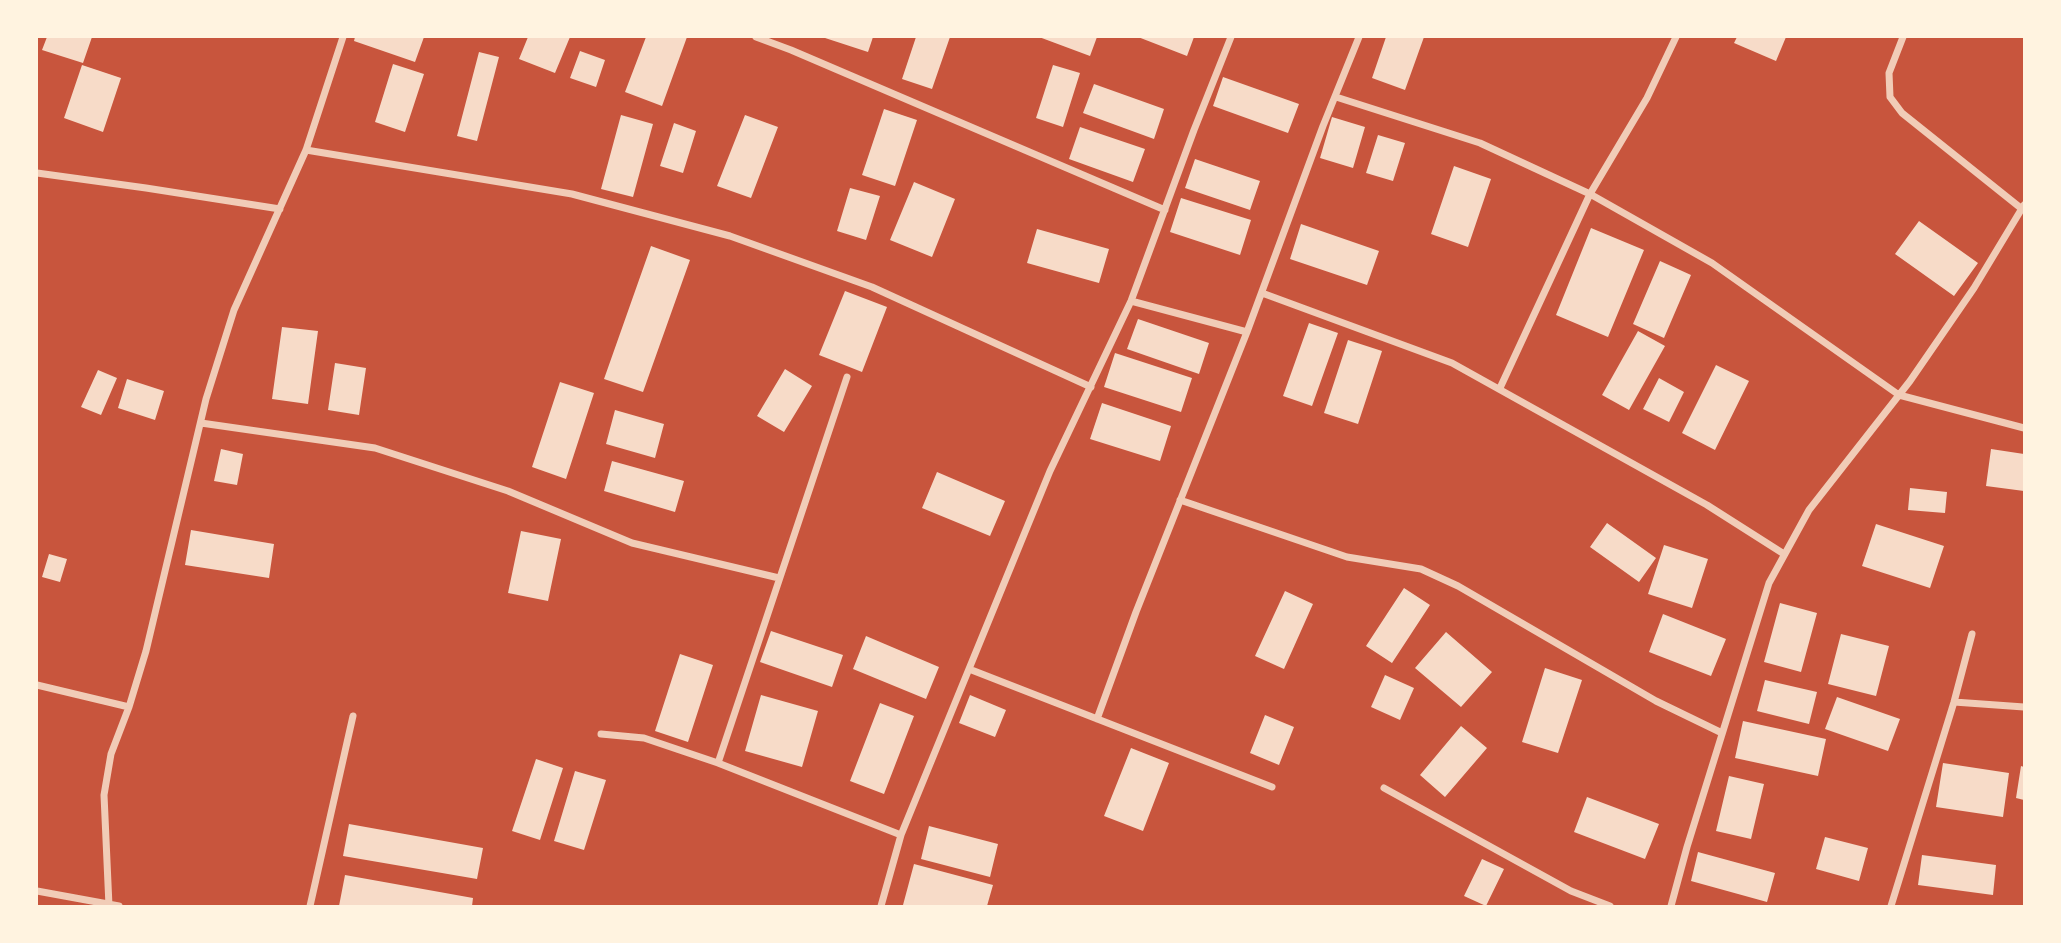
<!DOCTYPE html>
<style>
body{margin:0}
#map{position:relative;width:2061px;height:943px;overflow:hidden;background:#c8553d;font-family:"Alegreya Sans",sans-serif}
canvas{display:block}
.frame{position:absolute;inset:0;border:38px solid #fff3e0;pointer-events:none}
</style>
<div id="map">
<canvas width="2061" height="943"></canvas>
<div class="frame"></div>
</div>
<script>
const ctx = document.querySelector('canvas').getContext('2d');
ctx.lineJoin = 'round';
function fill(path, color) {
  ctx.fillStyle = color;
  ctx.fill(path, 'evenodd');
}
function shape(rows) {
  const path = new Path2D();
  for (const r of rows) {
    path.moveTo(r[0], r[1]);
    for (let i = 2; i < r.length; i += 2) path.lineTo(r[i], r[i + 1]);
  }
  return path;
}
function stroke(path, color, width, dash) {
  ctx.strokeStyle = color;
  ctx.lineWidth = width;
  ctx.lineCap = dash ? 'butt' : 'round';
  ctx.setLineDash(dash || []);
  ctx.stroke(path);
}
const building = shape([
 [47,37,92,37,83,63,42,50],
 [355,37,424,37,415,62,354,41],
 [528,37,570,37,555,73,519,59],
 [646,37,687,37,662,106,625,92],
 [822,37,873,37,868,52],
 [916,37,950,37,932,89,902,79],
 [1039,37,1097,37,1090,56],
 [1138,37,1194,37,1187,56],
 [1386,37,1424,37,1405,90,1372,78],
 [1737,37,1786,37,1776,61,1734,43],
 [580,51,605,60,596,87,570,78],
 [479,52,499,57,477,141,457,136],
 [393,64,424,74,405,132,375,122],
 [82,65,121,78,103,132,64,118],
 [1053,65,1080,73,1063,127,1036,118],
 [1223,77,1299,104,1288,133,1213,106],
 [1094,84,1164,109,1154,139,1083,113],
 [884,109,917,120,895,186,862,175],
 [621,115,653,124,633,197,601,189],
 [745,115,778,127,751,198,717,186],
 [1332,117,1365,127,1353,168,1320,158],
 [674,123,696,131,683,173,660,166],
 [1080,127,1145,149,1133,182,1069,159],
 [1378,135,1405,143,1393,181,1366,173],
 [1195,159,1260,181,1250,210,1185,188],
 [1454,166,1491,179,1468,247,1431,234],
 [914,182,955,199,932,257,890,240],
 [850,188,880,196,866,240,837,231],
 [1181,198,1251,220,1240,255,1170,232],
 [1919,221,1978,263,1954,296,1895,254],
 [1301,224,1379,251,1367,285,1290,259],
 [1591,228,1644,250,1608,337,1556,315],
 [1037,229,1109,249,1099,283,1027,263],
 [651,246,690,260,643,392,604,379],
 [1660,261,1691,275,1664,338,1633,324],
 [845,291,887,307,862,372,819,355],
 [1138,319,1209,343,1199,374,1127,349],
 [1309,323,1338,333,1312,406,1283,396],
 [282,327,318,331,308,404,272,399],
 [1638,331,1665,346,1629,410,1602,395],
 [1348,340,1382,351,1358,424,1324,413],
 [1115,353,1192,378,1181,412,1104,387],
 [335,363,366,368,359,415,328,410],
 [1716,365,1749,381,1715,450,1682,433],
 [785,369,812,386,784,432,757,416],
 [98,370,117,378,101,415,81,407],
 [1659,378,1684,392,1669,422,1643,409],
 [127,379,164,391,155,420,118,408],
 [560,382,594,393,566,479,532,467],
 [1102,403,1171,426,1160,461,1090,439],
 [615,410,664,424,655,458,606,444],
 [221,449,243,454,237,485,214,481],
 [1991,449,2024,454,2024,491,1986,486],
 [612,461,684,481,675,512,604,491],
 [937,472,1005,501,990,536,922,508],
 [1910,488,1947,492,1945,513,1908,510],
 [1607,523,1656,558,1639,582,1590,547],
 [1876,524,1944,546,1930,588,1862,566],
 [191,530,274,544,269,578,185,565],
 [521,531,561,539,548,601,508,593],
 [1664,545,1708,559,1692,608,1648,594],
 [49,554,67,559,60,582,42,577],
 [1404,588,1430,605,1392,663,1366,646],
 [1285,591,1313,604,1284,669,1255,656],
 [1780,603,1817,613,1801,672,1764,662],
 [1663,614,1726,639,1711,676,1649,652],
 [771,631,843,655,832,687,760,662],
 [1446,632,1492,672,1461,707,1415,668],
 [1841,634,1889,646,1876,696,1828,684],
 [866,636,939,667,926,699,853,669],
 [680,654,713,665,688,742,655,731],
 [1545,668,1582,680,1558,753,1522,742],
 [1385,675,1414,688,1400,720,1371,707],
 [1765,680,1817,692,1809,724,1757,711],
 [761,695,818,711,802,767,745,751],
 [970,695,1006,710,995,737,959,723],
 [1837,697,1900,719,1888,751,1825,729],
 [880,703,914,716,884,794,850,781],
 [1265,715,1294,727,1279,765,1250,753],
 [1743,721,1826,739,1818,776,1735,758],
 [1461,726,1487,748,1445,797,1420,775],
 [1131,748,1169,763,1143,831,1104,816],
 [536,759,563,768,540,840,512,831],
 [1943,763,2009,773,2003,817,1936,807],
 [2021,766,2024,767,2024,800,2016,798],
 [575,771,606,780,584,850,554,841],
 [1729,776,1764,784,1751,839,1716,831],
 [1587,797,1659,824,1645,859,1574,832],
 [349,824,483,848,477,879,343,856],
 [929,826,998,844,990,877,921,859],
 [1825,837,1868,848,1859,881,1816,869],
 [1698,852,1775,873,1767,902,1691,881],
 [1922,855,1996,865,1993,895,1918,885],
 [1482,859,1504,869,1486,906,1464,896],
 [914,864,993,885,987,906,903,905],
 [345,875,473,898,472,906,339,906]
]);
const minor = shape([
 [756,37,791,50,1165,210],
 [1903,37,1889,73,1890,97,1902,113,2022,209],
 [1336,97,1480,143,1590,194,1712,263,1899,395,2024,428],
 [306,150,572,194,730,236,872,287,1091,387],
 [37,173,146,188,280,209],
 [1262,293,1452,363,1707,505,1784,554],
 [1131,301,1247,332],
 [1500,388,1590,194,1647,98,1676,37],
 [201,423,375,448,508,491,632,543,779,578],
 [1180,500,1347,557,1421,569,1458,586,1656,701,1722,733],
 [969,669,1272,787],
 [37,685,129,707],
 [1954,702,2024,707],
 [1097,719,1136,612,1247,332,1323,126,1359,37],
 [601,734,644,738,718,763,901,835],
 [718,763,847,377],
 [1384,788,1571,891,1610,906],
 [37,891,119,906],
 [109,906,104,795,111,754,129,707,146,651,206,399,234,310,306,150,343,37],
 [310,906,353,716],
 [881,906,901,835,1050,471,1131,301,1194,130,1231,37],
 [1671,906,1687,847,1769,583,1809,510,1910,381,1974,288,2024,205],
 [1891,906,1954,702,1972,634]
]);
fill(building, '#f7dbc8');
stroke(minor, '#f1ccb7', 7);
</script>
